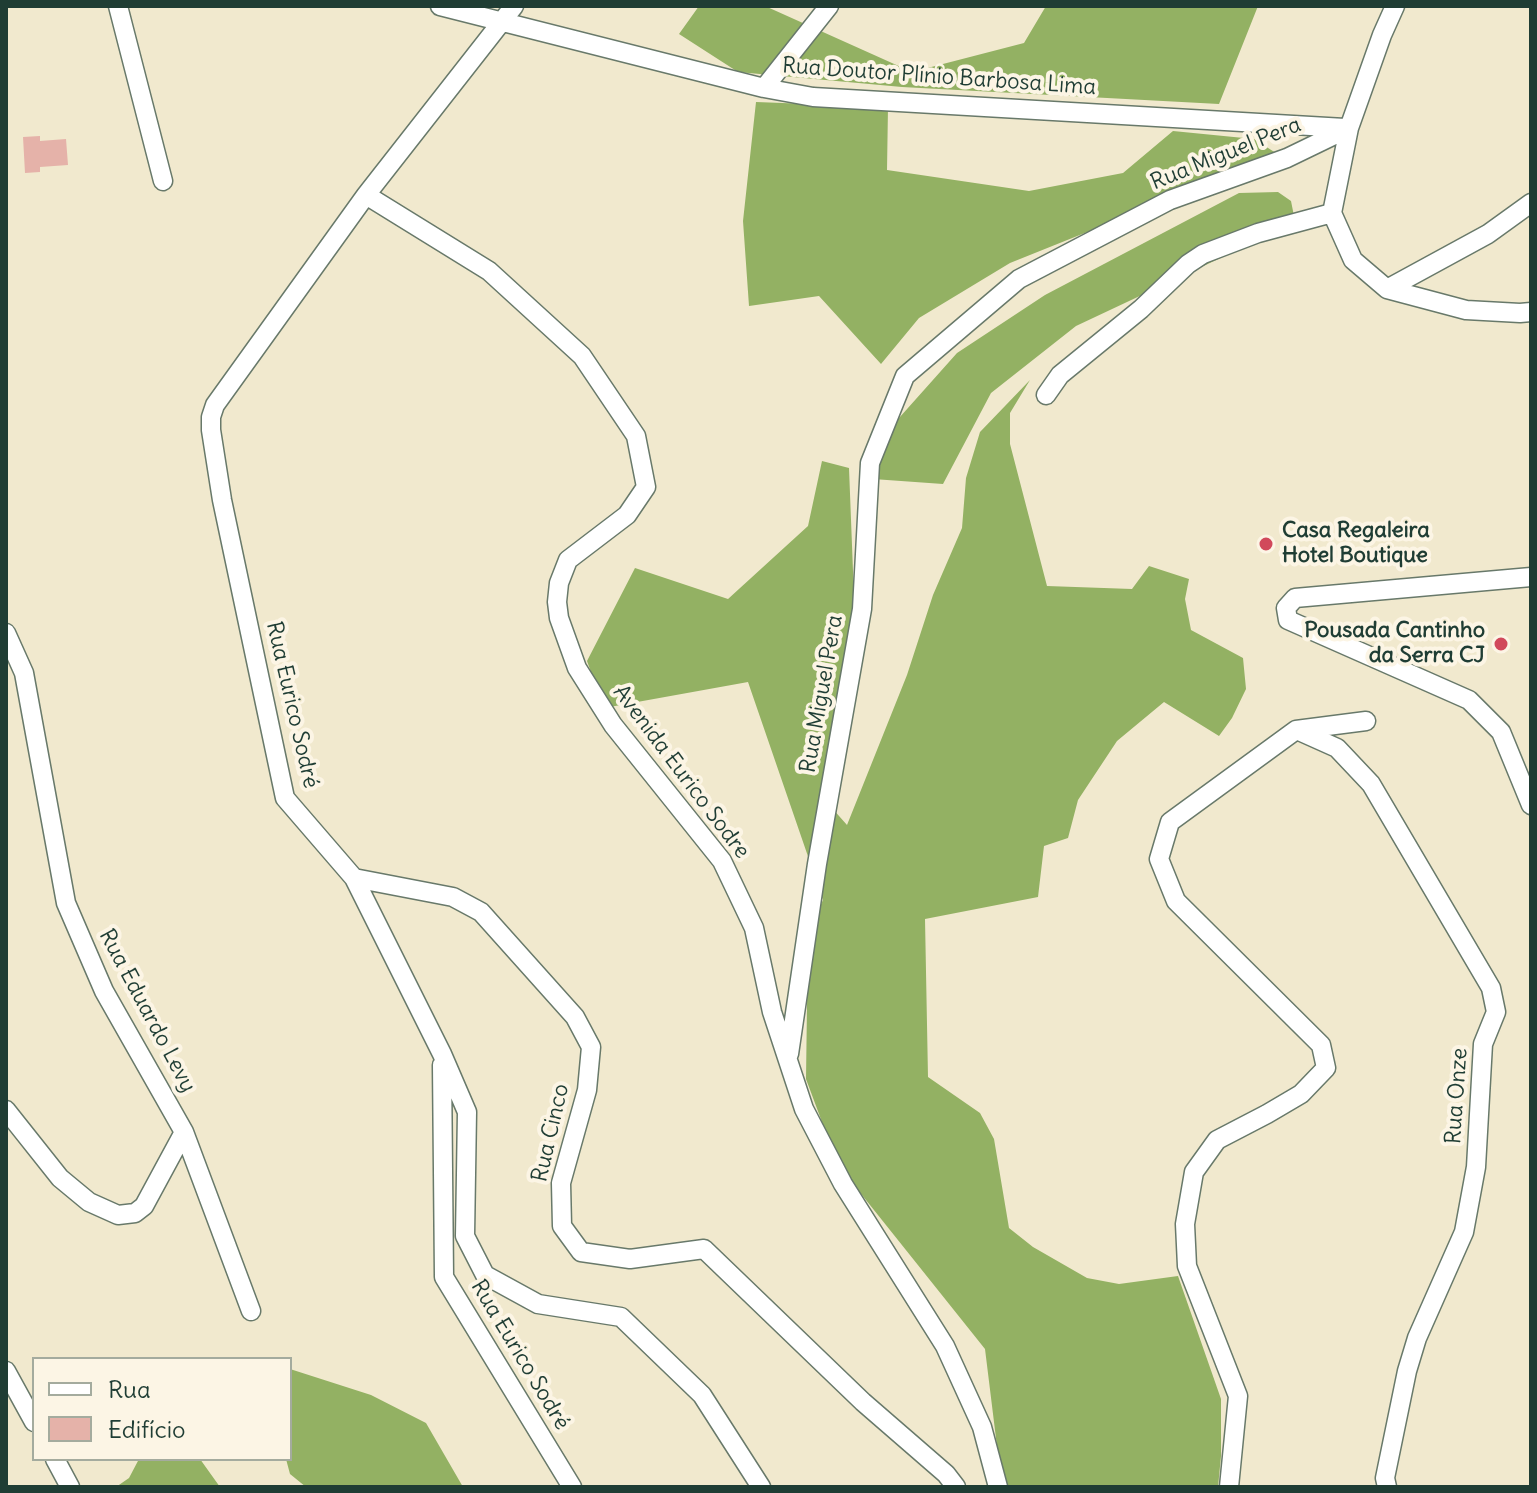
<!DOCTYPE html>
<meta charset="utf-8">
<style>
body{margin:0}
#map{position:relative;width:1537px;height:1493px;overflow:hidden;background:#f1e9ce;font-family:Delius,sans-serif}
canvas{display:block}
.frame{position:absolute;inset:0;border:8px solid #1f3d34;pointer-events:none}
.legend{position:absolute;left:32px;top:1357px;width:260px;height:104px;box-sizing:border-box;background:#fcf5e5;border:2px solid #a4ab9e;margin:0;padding:10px 14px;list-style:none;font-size:24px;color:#1f3d34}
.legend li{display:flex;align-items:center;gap:16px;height:40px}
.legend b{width:40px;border:2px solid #a4ab9e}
</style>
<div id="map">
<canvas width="1537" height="1493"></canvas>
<div class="frame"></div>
<ul class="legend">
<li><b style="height:10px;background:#fff"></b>Rua</li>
<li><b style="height:22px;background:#e5b2a9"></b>Edifício</li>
</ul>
</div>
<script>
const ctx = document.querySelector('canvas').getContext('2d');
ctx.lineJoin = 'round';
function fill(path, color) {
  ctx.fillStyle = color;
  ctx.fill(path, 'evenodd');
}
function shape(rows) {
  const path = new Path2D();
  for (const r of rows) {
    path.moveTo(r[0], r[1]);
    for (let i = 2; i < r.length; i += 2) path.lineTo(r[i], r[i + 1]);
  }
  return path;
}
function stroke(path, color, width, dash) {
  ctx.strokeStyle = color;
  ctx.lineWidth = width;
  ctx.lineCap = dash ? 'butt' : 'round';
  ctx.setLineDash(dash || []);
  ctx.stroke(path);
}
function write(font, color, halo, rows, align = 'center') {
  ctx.font = font + ' Delius,sans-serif';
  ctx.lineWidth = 8;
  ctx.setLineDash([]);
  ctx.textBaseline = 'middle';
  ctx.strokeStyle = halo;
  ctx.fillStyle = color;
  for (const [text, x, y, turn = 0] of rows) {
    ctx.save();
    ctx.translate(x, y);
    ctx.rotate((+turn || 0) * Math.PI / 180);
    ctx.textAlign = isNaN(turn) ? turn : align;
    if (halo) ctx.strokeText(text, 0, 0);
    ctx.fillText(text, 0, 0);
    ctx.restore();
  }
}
const forest = shape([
 [699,6,765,6,912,72,1024,43,1046,6,1258,6,1219,104,902,87,738,72,679,34],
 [756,102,888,107,887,170,1029,191,1123,173,1173,131,1254,139,1279,155,1010,263,919,318,881,364,819,296,749,306,743,221],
 [1278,192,1291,201,1294,216,1273,237,1229,254,1076,326,991,393,943,484,873,479,891,427,957,353,1045,295,1239,193],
 [1030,380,1010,413,1010,444,1047,586,1132,589,1149,566,1189,579,1185,599,1191,630,1243,658,1246,689,1232,718,1219,736,1164,702,1117,741,1078,800,1068,838,1044,846,1038,897,925,919,928,1077,980,1113,994,1139,1009,1228,1033,1247,1087,1278,1119,1284,1178,1276,1221,1399,1221,1456,1218,1487,1002,1487,985,1349,838,1165,806,1079,808,931,823,900,748,682,604,708,587,661,635,568,728,599,808,526,822,461,849,468,854,597,824,799,847,825,907,675,933,595,962,528,966,478,980,432],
 [290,1369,371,1395,426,1423,463,1487,306,1487,290,1474,286,1459,290,1459],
 [139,1459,200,1459,220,1487,116,1487,129,1478]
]);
const building = shape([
 [40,136,40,141,66,139,68,165,40,167,40,172,25,173,23,137]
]);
const minor = shape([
 [118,6,163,181],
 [440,6,764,88,813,97,1345,128],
 [514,6,366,195,215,405,211,417,211,430,222,500,285,798,354,878,442,1054,467,1112,465,1236,485,1275,538,1304,621,1317,702,1395,761,1487],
 [1395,6,1382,35,1349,128,1332,213,1353,260,1387,289,1466,310,1520,313,1531,312],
 [764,88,829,6],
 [366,195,489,271,582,356,636,436,646,487,627,515,568,560,559,583,557,602,559,618,577,668,613,725,722,861,754,928,772,1012,804,1109,843,1184,945,1346,982,1427,998,1487],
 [1387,289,1488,234,1531,203],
 [1046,395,1060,375,1141,309,1188,264,1203,254,1258,233,1332,213],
 [1531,577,1295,598,1286,608,1288,620,1469,700,1501,732,1531,805],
 [6,633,24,673,66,903,104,991,184,1132,251,1311],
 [1299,731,1337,748,1371,784,1491,988,1496,1012,1483,1044,1476,1167,1464,1232,1417,1338,1407,1371,1385,1478,1387,1487],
 [354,878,453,897,481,912,575,1017,591,1047,587,1090,561,1183,562,1226,581,1252,630,1259,704,1249,863,1402,946,1474,956,1487],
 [789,1054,817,864,862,609,870,463,905,376,1019,279,1170,200,1287,158,1349,128],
 [442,1065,444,1277,572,1487],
 [6,1110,60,1178,89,1202,118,1215,135,1213,144,1206,184,1132],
 [6,1371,34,1422],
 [55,1459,70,1487],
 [1229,1487,1238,1396,1187,1266,1185,1224,1194,1172,1217,1140,1267,1114,1301,1094,1326,1068,1321,1045,1176,901,1159,859,1170,822,1296,730,1366,721]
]);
const markers = [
 [1266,544,8,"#d1495b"],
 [1501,644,8,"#d1495b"]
];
const streetNames = [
 ["Rua Doutor Plínio Barbosa Lima",939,77,4],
 ["Rua Miguel Pera",1226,154,-22],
 ["Rua Miguel Pera",822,694,-80],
 ["Rua Eurico Sodré",292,705,77],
 ["Avenida Eurico Sodre",681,772,53],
 ["Rua Eduardo Levy",147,1011,62],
 ["Rua Onze",1457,1096,-86],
 ["Rua Cinco",551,1133,-77],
 ["Rua Eurico Sodré",520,1355,59]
];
const poiNames = [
 ["Casa Regaleira",1282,531],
 ["Hotel Boutique",1282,556],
 ["Pousada Cantinho",1485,631,"right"],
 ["da Serra CJ",1485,656,"right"]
];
fill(forest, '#93b163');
fill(building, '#e5b2a9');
stroke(minor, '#68796a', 21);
stroke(minor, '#fff', 18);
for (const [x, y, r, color] of markers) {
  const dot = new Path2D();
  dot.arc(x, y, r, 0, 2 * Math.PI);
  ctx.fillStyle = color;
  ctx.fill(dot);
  stroke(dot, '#fcf5e5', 3);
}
write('22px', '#1f3d34', '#fcf5e5', streetNames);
write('bold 22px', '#1f3d34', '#fcf5e5', poiNames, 'left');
</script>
